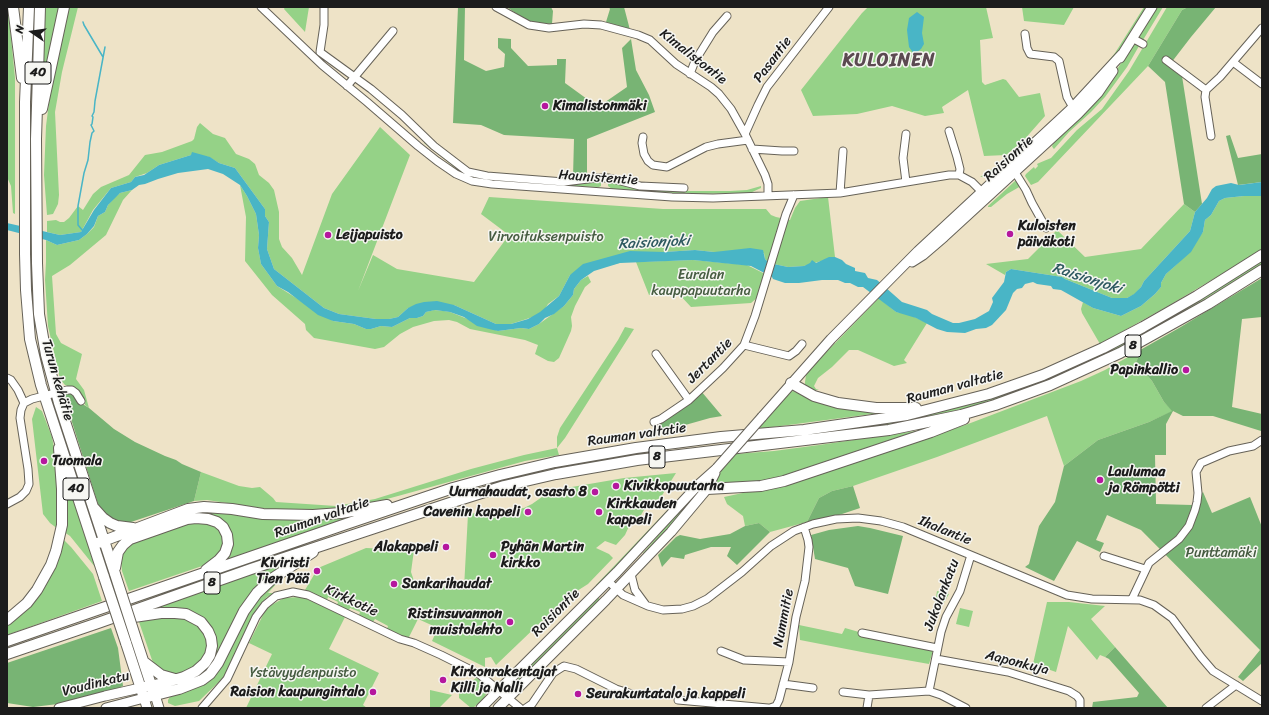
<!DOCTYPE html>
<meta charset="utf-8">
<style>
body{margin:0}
#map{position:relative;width:1269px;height:715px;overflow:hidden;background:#eee3c7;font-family:Sriracha,sans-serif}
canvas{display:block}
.frame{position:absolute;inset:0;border:8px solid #1c1c1c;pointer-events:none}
.north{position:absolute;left:12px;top:12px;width:40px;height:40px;-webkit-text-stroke:3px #f6f6f2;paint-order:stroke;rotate:283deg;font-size:11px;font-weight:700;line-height:16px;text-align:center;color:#1c1c1c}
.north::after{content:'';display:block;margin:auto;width:14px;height:18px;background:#1c1c1c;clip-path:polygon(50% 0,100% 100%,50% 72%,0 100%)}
</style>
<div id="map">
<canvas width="1269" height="715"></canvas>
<div class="frame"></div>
<div class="north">N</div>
</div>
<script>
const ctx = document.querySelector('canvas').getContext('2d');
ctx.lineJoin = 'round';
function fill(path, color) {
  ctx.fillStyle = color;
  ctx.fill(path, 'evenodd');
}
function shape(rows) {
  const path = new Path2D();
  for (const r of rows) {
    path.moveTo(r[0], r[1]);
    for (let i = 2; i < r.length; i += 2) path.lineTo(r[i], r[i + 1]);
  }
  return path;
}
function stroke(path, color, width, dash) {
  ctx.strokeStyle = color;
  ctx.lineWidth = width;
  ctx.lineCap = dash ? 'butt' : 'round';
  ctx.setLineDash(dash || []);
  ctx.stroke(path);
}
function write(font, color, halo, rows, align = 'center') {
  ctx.font = font + ' Sriracha,sans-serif';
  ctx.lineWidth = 3;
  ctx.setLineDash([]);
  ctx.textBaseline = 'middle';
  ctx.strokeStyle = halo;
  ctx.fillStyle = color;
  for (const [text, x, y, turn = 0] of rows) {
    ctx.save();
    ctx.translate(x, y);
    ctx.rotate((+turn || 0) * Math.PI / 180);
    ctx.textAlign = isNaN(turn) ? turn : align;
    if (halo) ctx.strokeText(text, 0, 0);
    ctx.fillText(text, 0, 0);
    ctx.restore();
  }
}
const green = shape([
 [7,7,8,7,15,78,15,214,13,213,11,186,7,177],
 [45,7,60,7,42,90],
 [67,7,78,7,62,72,55,112,59,195,58,204,53,214,47,215,44,175,46,126,52,79],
 [285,7,309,7,305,32,284,9],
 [868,7,986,7,993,38,980,40,982,82,985,85,1003,79,1006,80,1019,97,1040,93,1045,116,1023,141,1006,155,984,156,968,90,942,107,944,113,925,116,892,106,857,114,813,116,801,90,862,13],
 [1022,7,1074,7,1064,25,1024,21],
 [1144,7,1148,7,1116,55,1095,78,1115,53],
 [1157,7,1163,7,1143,40,1141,40,1139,37],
 [1167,7,1188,7,1182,10,1148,66,1038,182,1031,185,1025,176,1026,174,1034,167,1035,169,1038,166,1037,164,1039,163,1051,158,1077,130,1102,109,1129,71],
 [1134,44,1139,46,1127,67,1105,97,1091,112,1069,132,1054,149,1053,148,1052,146,1054,143,1066,128,1101,93],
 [200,123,213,134,225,138,236,154,249,159,255,164,259,175,269,183,274,190,279,212,279,239,282,247,292,258,302,275,332,194,380,127,410,155,358,291,373,255,397,269,474,282,509,235,481,214,489,197,663,209,766,209,771,215,776,217,790,220,795,208,800,201,828,197,835,257,804,266,788,267,769,263,765,259,764,253,714,252,695,250,664,252,570,275,559,296,548,304,542,314,511,324,496,324,454,305,408,308,398,317,389,319,376,319,339,314,324,308,274,269,267,249,269,222,265,216,265,209,235,168,219,163,209,157,191,155,159,165,147,173,135,177,131,182,111,188,93,210,81,232,60,235,47,232,47,221,56,220,60,222,64,222,69,218,78,206,83,210,93,194,101,187,129,175,145,155,162,152,192,141,194,139,197,127],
 [424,140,473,175,598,180,601,182,601,186,599,187,561,186,480,179,465,174,458,170,424,143],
 [1023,147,1024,148,996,173,990,176,980,177,1006,160],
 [608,181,663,189,690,191,730,191,747,190,761,186,761,188,750,193,690,194,612,189,608,186],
 [1015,181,1017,181,1021,186,1007,194,991,207,988,207,988,206],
 [240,185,247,196,256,214,259,235,258,248,261,264,277,286,333,321,354,324,366,329,371,329,381,326,392,327,410,318,417,318,423,316,426,312,434,310,444,311,450,312,498,331,521,328,529,329,539,324,564,306,573,295,574,289,581,280,588,276,591,282,585,287,575,306,571,317,572,326,571,331,559,358,554,362,548,361,535,354,538,345,525,340,470,329,457,322,449,320,434,321,413,327,400,334,384,347,375,349,314,338,306,330,305,324,272,295,245,261,246,217],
 [132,190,123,200,106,235,70,265,52,276,56,334,61,343,82,354,76,379,84,390,89,408,85,405,83,398,73,388,65,385,60,379,48,326,45,280,46,262,46,240,57,245,79,240,87,234,94,227,98,216,105,212,108,205,115,197,120,193],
 [1244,196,1262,196,1262,250,1168,306,1100,344,1082,313,1081,309,1083,302,1093,308,1121,316,1141,306,1155,294,1161,287,1161,283,1166,274,1177,264,1203,232,1205,220,1211,215,1219,201,1225,198],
 [1184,204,1195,212,1190,231,1144,281,1141,287,1135,294,1127,298,1112,298,1065,279,1062,277,1011,269,1006,272,1005,275,986,264,1028,259,1057,230,1085,257,1141,249],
 [693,260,747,265,765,274,758,297,751,303,691,307,677,292,649,295,636,262],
 [1262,260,1262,264,1210,296,1103,357,1022,390,971,407,899,423,857,430,745,443,747,439,900,420,937,413,971,404,1022,387],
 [879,298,896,312,908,314,927,323,904,360,907,363,894,366,858,350,849,350,832,367,818,378,814,386,816,389,819,390,811,390,805,385,805,382,806,375,810,369],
 [625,327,634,329,565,438,557,448,559,455,525,461,398,496,372,503,335,510,274,510,207,500,194,501,201,472,239,486,252,488,260,487,273,498,276,502,336,506,375,499,471,469,524,455,557,448,557,437,560,428,618,340],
 [1142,349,1136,362,1152,381,1164,402,1173,411,1149,422,1098,440,1064,466,1047,416,937,457,853,486,832,491,819,498,807,522,770,532,759,523,745,526,743,516,727,504,724,497,766,488,873,456,968,424,1081,381,1105,370],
 [793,391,810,399,887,412,758,429,790,392],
 [36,407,42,411,52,437,55,453,59,477,58,529,50,523,43,514,32,419],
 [929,429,793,475,761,482,715,484,714,483,721,471,735,454,774,451,819,445],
 [63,467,95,567,70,536,64,532],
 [676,473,661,497,654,503,650,501,648,503,641,515,631,522,625,535,616,545,605,541,596,548,609,554,613,558,588,584,566,598,496,665,491,657,485,658,485,667,432,641,438,628,418,619,408,639,387,629,388,626,375,619,373,622,359,615,360,612,350,608,349,610,337,605,338,602,328,597,327,600,305,590,318,568,366,548,414,550,411,572,415,584,464,588,468,514,524,508,532,504,542,497,566,488,624,478],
 [677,500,677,503,597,586,596,585],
 [684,506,685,507,686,509,645,555,643,553],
 [198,511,368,511,222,563,228,528,183,514],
 [188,521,214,523,225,536,222,552,208,564,129,591,122,571,121,561,122,554,127,546],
 [62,538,71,547,93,574,102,601,7,635,7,624,16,618],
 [299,558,262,584,211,671,188,683,203,672,210,665,214,656,207,622,150,612,152,609],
 [278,582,268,593,276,593,267,597,263,602,227,674,199,701,175,706,168,703,168,700,171,695,182,691,201,686,207,682,253,605,269,586],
 [937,591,949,594,939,611,934,610],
 [597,596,600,600,518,683,516,681],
 [299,597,305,598,345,617,329,649,379,673,363,705,367,708,246,708,272,654,249,643,263,615,268,607,284,598],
 [1047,602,1069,602,1105,606,1091,619,1115,647,1105,657,1100,655,1097,660,1068,626,1056,672,1033,664],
 [960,608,973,611,969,627,956,624],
 [164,616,191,619,207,635,208,652,192,670,176,674,169,674,157,667,152,660,138,619],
 [799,625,842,634,845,628,859,632,861,636,933,651,929,664,867,653,800,640],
 [476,678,484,682,488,688,487,692,484,698,473,708,471,708,459,698,459,692],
 [430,690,452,695,439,708,430,708]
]);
const forest = shape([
 [458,7,465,7,464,60,486,71,504,67,505,54,498,48,498,38,511,39,511,48,528,66,557,65,557,59,566,59,565,83,598,107,627,87,622,48,631,39,636,70,649,95,655,112,587,139,587,174,573,177,574,139,504,135,481,125,453,123],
 [507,7,551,7,553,11,552,24,540,23,530,21,521,17],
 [609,7,624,7,630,30,606,22,610,9],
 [1188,7,1216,7,1191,37,1171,63,1182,76,1202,204,1195,212,1184,204,1165,82,1148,66,1182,10],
 [1230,135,1238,158,1262,154,1262,182,1238,185,1226,136],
 [1262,278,1262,317,1242,319,1232,407,1262,414,1261,431,1213,416,1183,416,1173,411,1166,424,1166,455,1155,455,1156,504,1192,505,1203,492,1212,513,1250,497,1262,527,1262,663,1243,681,1238,677,1260,650,1141,530,1107,515,1096,540,1104,543,1100,552,1077,541,1054,581,1025,567,1029,564,1039,526,1055,502,1064,466,1098,440,1149,422,1172,411,1164,402,1152,381,1136,362,1142,349,1179,328],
 [701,391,722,416,710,418,664,431,656,424],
 [69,392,72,393,76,400,89,408,114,429,135,442,165,456,176,460,182,464,201,472,194,501,128,523,113,521,100,509,97,501,65,400,66,394],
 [853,486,860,508,836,516,807,522,819,498,832,491],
 [759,523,770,532,737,565,727,556,731,547,711,547,685,555,684,559,671,557,662,567,658,555,676,537,680,535,700,539,730,534,745,526],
 [858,526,870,528,903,536,888,594,855,586,848,568,815,559,811,535,829,530],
 [111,628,118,648,123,686,99,696,58,704,33,707,7,703,7,663],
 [1115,647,1168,708,1092,708,1093,702,1137,697,1139,693,1109,659,1105,657]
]);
const water = shape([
 [917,12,924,17,922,33,924,44,921,49,914,54,909,47,907,30,909,18],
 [192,152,210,157,219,163,235,168,265,209,265,216,269,222,267,249,274,269,324,308,339,314,376,319,389,319,398,317,408,308,416,304,424,302,437,301,454,305,496,324,511,324,528,319,540,312,559,296,570,275,583,264,630,251,664,252,695,250,714,252,750,248,763,250,765,259,769,263,788,267,804,266,810,263,812,260,816,263,829,257,835,257,842,260,846,264,855,268,855,271,865,273,868,278,877,280,902,302,927,310,932,314,953,323,959,323,975,319,989,311,993,302,992,298,1004,282,1006,272,1011,269,1062,277,1065,279,1112,298,1127,298,1134,294,1141,287,1144,281,1190,231,1195,212,1207,198,1212,189,1216,186,1231,183,1239,185,1262,182,1262,196,1244,196,1225,198,1219,201,1211,215,1205,220,1203,232,1191,252,1166,274,1161,283,1161,287,1155,294,1141,306,1121,316,1093,308,1061,290,1053,289,1051,286,1037,284,1033,282,1025,284,1022,288,1017,289,1013,293,1006,310,992,325,986,328,976,329,965,333,947,332,937,329,916,318,896,312,863,287,858,287,850,283,845,283,838,280,822,280,799,283,785,283,773,279,772,277,751,266,693,260,620,263,594,271,581,280,574,289,573,295,564,306,554,314,545,318,539,324,529,329,521,328,498,331,493,330,477,326,464,317,450,312,435,310,426,312,423,316,417,318,410,318,392,327,381,326,371,329,366,329,354,324,333,321,318,315,288,292,277,286,261,264,258,248,259,235,256,214,247,196,240,185,223,174,208,169,178,173,158,179,145,184,139,185,132,190,120,193,108,205,105,212,98,216,94,226,87,234,79,240,57,245,46,240,7,230,7,223,60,235,81,232,94,210,111,188,131,182,135,177,144,175,159,165,191,155]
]);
const stream = shape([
 [83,22,84,25,103,57],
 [83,231,78,225,78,206,84,173,88,160,90,142,92,133,94,131,91,125,92,124,93,117,92,116,94,112,95,101,105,47]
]);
const minor = shape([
 [261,7,322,65,367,102,418,146,437,161,456,174,472,181,492,184,672,197,713,198,840,193,949,175,959,175,972,182,985,195],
 [324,7,324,25,320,52,371,89,402,115,434,146,468,172,487,176,564,182,596,178,609,178,640,186,684,188],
 [496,7,529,25,536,26,549,28,584,24,601,25,638,35,650,40,676,64,711,87,719,94,731,109,745,134,765,175,768,184,768,195],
 [1025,34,1027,48,1030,54,1054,57,1059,61,1067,97,1075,111],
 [1132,38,1143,44],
 [1166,60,1206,90],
 [1233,62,1262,84],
 [690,74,695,61,713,32,727,16],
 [347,86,393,31],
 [949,131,957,157,960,169,959,175],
 [745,134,758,105,767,87,829,7],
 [906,134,903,158,906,182],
 [1211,136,1205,97,1206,90,1220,77,1262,28],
 [643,137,642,143,644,154,648,161,653,165,667,167,706,147,718,144,748,140],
 [752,149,782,151,794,151],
 [1013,169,1026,190,1032,203,1046,228],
 [840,193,843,151],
 [744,345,789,356,796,351,802,344],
 [656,354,689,400],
 [7,378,11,380,18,390,24,403],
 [24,403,32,399,67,390,72,390,76,393,81,401],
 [654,422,661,419,689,400,723,368,744,345,755,316,786,214,794,195],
 [7,504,20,497,26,491,29,484,28,469,20,418,21,410,24,403],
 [1104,556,1145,569],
 [631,574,635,590,646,605],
 [608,581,623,595,648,606,663,610,682,609,693,606,707,599,742,572,771,546,794,531,813,524,836,519,858,518,881,521,903,527,1067,595,1092,599,1140,600,1154,605,1172,618,1201,657,1213,671,1262,701],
 [1132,599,1149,563,1179,539,1189,526,1195,510,1197,502,1198,493,1196,472,1201,463,1229,451,1253,446,1262,440],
 [862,633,937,648],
 [721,651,744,660,789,662],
 [936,659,1008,672,1069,691,1077,696,1080,700,1080,708],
 [783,684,813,688],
 [929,691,941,632,946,617,960,591,971,555],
 [843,692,869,695,929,691,941,695,966,708],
 [678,700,768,708],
 [202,708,227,679,256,617,265,605,276,596,293,592,308,595,400,639,414,643,441,655,479,674,520,708],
 [526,708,532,704,553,673,564,666,576,669,616,689,632,694],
 [770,708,776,706,779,700,789,662,796,617,805,581,809,547,808,540,804,527],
 [867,708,869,695],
 [1206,708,1236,685]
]);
const major = shape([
 [1120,58,1152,7],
 [912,262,923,255,944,237,1078,114,1098,93,1113,71],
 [762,417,831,339,918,251,1072,108,1122,54],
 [155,695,159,708],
 [59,708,105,696,140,688],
 [106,708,144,698,147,708],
 [481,708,617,572,699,484,717,468],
 [498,708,606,600,671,532,707,489,715,473]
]);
const highway = shape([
 [13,7,22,78],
 [29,7,25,102,25,254,26,290,30,339,41,385,104,577],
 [40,7,36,139,37,263,39,314,46,355,59,403,115,574],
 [42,109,64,7],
 [791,383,814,396,838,403,876,408,916,408],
 [707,489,761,486,784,481,931,432,964,419],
 [94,508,103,518,110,523,117,526,133,528],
 [98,543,188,509,204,507,232,509,263,514,313,515,341,513,387,505],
 [115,568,118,552,123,545,130,539,187,519,196,518,208,519,217,522,223,527,227,535,228,544,225,553,219,560,206,570],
 [127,618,161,613,175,613,186,614,201,622,208,631,211,638,212,646,210,655,205,663,196,671,184,677,160,684,140,688],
 [7,620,27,603,37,590,51,565,56,551,62,525,62,489,59,448],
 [136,639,153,691],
 [7,641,346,524,453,488,500,475,555,462,636,448,721,437,804,430,907,415,989,394,1043,375,1103,348,1143,327,1197,296,1262,255],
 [126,643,144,698,179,689,202,680,210,674,218,663,244,611,257,593,273,578,313,552],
 [7,654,98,623,251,569,456,501,504,486,556,474,637,460,889,430,961,415,995,405,1050,385,1120,353,1208,304,1262,270],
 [144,662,161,675,175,679]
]);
const majorBridge = shape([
 [717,468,762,417]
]);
const highwayBridge = shape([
 [115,574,136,639],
 [104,577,126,643]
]);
const markers = [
 [545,106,4,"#b5179e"],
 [1010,234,4,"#b5179e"],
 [328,235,4,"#b5179e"],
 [1186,370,4,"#b5179e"],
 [44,461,4,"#b5179e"],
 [1100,480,4,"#b5179e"],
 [616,486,4,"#b5179e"],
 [595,492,4,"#b5179e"],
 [528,512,4,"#b5179e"],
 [599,512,4,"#b5179e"],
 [446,547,4,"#b5179e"],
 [493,555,4,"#b5179e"],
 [317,571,4,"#b5179e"],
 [394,584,4,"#b5179e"],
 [510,622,4,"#b5179e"],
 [443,680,4,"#b5179e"],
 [373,692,4,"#b5179e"],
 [578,694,4,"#b5179e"]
];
const shields = [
 [38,73,26],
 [1133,346,16],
 [657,457,16],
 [76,489,26],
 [212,583,16]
];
const shieldNames = [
 ["40",38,73],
 ["8",1133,346],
 ["8",657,457],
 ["40",76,489],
 ["8",212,583]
];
const streetNames = [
 ["Kimalistontie",693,57,38],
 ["Pasantie",773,60,-53],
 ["Raisiontie",1009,159,-42],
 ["Haunistentie",598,178,4],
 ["Jertantie",710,361,-45],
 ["Turun kehätie",57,380,74],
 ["Rauman valtatie",955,387,-15],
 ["Rauman valtatie",637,435,-8],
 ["Rauman valtatie",322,518,-19],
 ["Ihalantie",945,531,22],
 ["Jukolankatu",942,595,-69],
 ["Kirkkotie",351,601,25],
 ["Raisiontie",556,613,-45],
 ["Nummitie",784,618,-79],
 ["Aaponkuja",1017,663,14],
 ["Voudinkatu",96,684,-14]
];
const poiNames = [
 ["Kimalistonmäki",553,106],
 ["Kuloisten",1018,226],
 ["päiväkoti",1018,242],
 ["Leijapuisto",336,235],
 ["Papinkallio",1178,370,"right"],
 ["Tuomala",52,461],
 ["Laulumaa",1108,472],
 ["ja Römpötti",1108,488],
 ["Kivikkopuutarha",624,486],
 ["Uurnahaudat, osasto 8",587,492,"right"],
 ["Kirkkauden",607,504],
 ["kappeli",607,520],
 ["Cavenin kappeli",520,512,"right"],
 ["Alakappeli",438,547,"right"],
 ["Pyhän Martin",501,547],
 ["kirkko",501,563],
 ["Kiviristi",309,563,"right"],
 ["Tien Pää",309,579,"right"],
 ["Sankarihaudat",402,584],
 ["Ristinsuvannon",502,614,"right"],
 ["muistolehto",502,630,"right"],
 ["Kirkonrakentajat",451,672],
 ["Killi ja Nalli",451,688],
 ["Raision kaupungintalo",365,692,"right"],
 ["Seurakuntatalo ja kappeli",586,694]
];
const parkNames = [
 ["Virvoituksenpuisto",546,237],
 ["Euralan",701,275],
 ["kauppapuutarha",701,291],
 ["Punttamäki",1221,553],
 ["Ystävyydenpuisto",303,673]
];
const waterNames = [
 ["Raisionjoki",654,243,-3],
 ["Raisionjoki",1087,279,18]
];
const districtNames = [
 ["KULOINEN",889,61]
];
fill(green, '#95d287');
fill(forest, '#78b474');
fill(water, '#49b5c6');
stroke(stream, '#49b5c6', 1.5);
stroke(minor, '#666258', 9);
stroke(major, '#666258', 11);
stroke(highway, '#666258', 12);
stroke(minor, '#fff', 7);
stroke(major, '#fff', 9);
stroke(highway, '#fff', 10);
stroke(majorBridge, '#666258', 11, []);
stroke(highwayBridge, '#666258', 12, []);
stroke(majorBridge, '#fff', 9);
stroke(highwayBridge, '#fff', 10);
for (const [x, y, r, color] of markers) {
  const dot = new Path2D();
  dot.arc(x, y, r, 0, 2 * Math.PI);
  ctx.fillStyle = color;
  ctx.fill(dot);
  stroke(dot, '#f6f6f2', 1.5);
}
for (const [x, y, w] of shields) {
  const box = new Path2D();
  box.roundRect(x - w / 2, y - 11, w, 22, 3);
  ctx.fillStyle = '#f6f6f2';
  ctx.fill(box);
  stroke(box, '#1c1c1c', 1);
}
write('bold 13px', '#1c1c1c', null, shieldNames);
write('14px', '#1c1c1c', '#f6f6f2', streetNames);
write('bold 14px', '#1c1c1c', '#f6f6f2', poiNames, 'left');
write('14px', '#465c41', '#f6f6f2', parkNames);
write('italic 15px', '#2e5960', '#f6f6f2', waterNames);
ctx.letterSpacing = '1px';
write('bold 18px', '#5b4a51', '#f6f6f2', districtNames);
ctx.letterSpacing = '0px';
</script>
